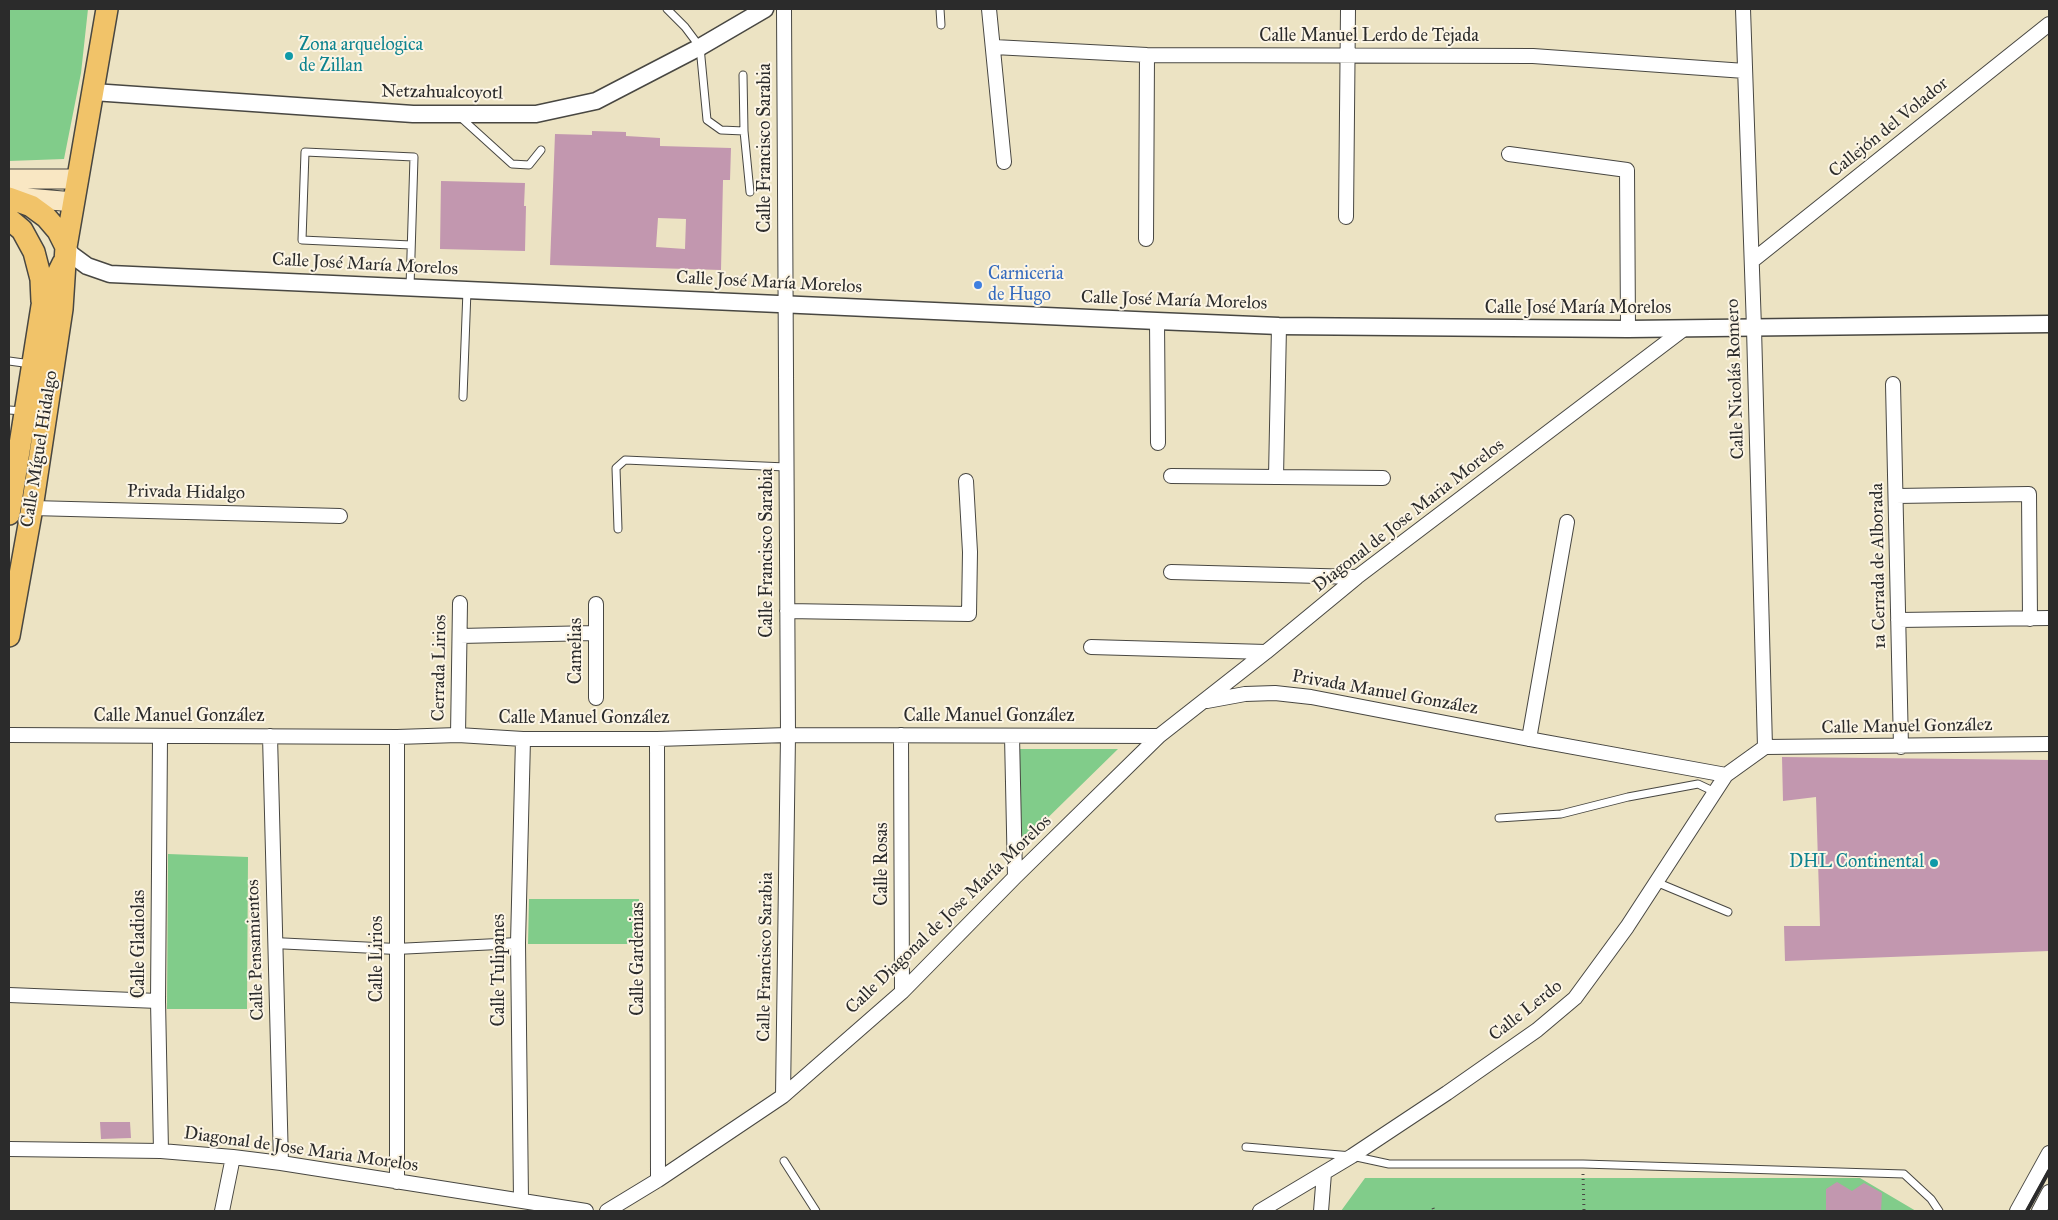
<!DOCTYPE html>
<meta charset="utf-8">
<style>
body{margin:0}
#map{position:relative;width:2058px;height:1220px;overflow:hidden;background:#ece3c3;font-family:"IM FELL Great Primer",serif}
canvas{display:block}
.frame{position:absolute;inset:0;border:10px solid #2b2b2b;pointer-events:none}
</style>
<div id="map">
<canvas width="2058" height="1220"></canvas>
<div class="frame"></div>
</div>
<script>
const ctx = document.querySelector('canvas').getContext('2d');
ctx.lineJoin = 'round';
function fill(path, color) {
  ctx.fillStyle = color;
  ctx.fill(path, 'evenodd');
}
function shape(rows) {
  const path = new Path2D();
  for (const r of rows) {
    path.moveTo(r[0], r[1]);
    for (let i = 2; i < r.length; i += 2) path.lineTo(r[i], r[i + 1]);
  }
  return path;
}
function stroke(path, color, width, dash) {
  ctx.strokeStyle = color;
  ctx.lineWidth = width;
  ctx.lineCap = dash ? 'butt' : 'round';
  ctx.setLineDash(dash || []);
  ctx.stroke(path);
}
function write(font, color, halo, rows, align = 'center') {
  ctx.font = font + ' "IM FELL Great Primer",serif';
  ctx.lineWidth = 4;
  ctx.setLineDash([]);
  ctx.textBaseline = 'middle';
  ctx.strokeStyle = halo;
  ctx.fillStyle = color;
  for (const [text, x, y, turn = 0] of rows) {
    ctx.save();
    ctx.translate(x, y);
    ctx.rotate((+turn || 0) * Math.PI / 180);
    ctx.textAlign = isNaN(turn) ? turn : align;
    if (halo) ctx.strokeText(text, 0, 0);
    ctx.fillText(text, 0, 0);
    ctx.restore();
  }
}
const green = shape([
 [9,9,88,9,81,73,64,159,9,161],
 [1019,749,1118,749,1022,843],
 [168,854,248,857,247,1009,167,1009],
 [529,899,639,899,639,944,528,944],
 [1365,1178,1860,1178,1916,1211,1341,1211]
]);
const building = shape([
 [592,131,626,132,626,136,660,138,660,146,731,148,730,180,723,180,721,270,550,265,555,134,592,135],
 [658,218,686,219,685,249,656,247],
 [441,181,525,183,524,206,526,206,525,251,440,249],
 [1782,757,2049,760,2049,951,1785,961,1784,926,1820,926,1816,797,1783,801],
 [100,1122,130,1122,131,1138,101,1139],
 [1837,1182,1852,1191,1864,1183,1882,1193,1881,1211,1826,1211,1826,1189]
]);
const path = shape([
 [1583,1174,1584,1211],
 [1433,1208,1434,1211]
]);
const service = shape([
 [667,9,685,27,700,47,707,120,721,130,744,131,750,192],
 [940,9,941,25],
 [743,75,744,131],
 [459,116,512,164,529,165,541,150],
 [410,287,414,157,305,152,302,240,411,245],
 [9,361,31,364],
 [463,397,467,290],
 [9,410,23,411],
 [618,529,616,468,625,460,786,467],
 [1499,818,1561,814,1628,797,1698,784,1715,792],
 [1656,882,1728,912],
 [1246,1147,1352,1156,1389,1164,1583,1164,1904,1174,1931,1199,1939,1211],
 [784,1161,816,1211]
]);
const pedestrian = shape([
 [274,943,396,949,518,943]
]);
const minor = shape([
 [989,9,1004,162],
 [1743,9,1754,328,1765,747],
 [994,47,1147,55,1533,56,1745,71],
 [1509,154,1627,170,1628,329],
 [1346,217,1348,9],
 [1146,239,1147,55],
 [1752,261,2049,24],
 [1157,321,1158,443],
 [1893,384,1901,747],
 [1171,476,1383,478],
 [1276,477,1279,326],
 [1896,496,2029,494,2030,619],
 [32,508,340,516],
 [1171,572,1357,577],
 [787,611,969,614,970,552,966,481],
 [1898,620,2049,618],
 [460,636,595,633],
 [1091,647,1266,652],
 [596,698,596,604],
 [1207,701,1245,694,1275,693,1311,697,1529,739,1726,775],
 [9,735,397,737,458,735,523,739,657,739,788,735,1159,736],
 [458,735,460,603],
 [901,735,902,992],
 [270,736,281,1163],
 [1012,736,1015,877],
 [160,737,158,1001,161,1151],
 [657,739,658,1180],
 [1529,739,1567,522],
 [1765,747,2049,744],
 [9,995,158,1001],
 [783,1096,788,735,784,9],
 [9,1149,161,1151,233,1157,281,1163,586,1211],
 [397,1182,397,737],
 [521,1200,518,943,523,739],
 [222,1211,233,1157],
 [607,1211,658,1180,783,1096,902,992,1015,877,1159,736,1266,652,1357,577,1684,329],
 [1260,1211,1352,1156,1447,1093,1537,1030,1575,998,1627,927,1726,775,1765,747],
 [1321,1211,1324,1173],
 [2017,1211,2049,1153],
 [2039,1211,2049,1192]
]);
const tertiary = shape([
 [93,92,413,114,536,114,596,101,700,47,765,9],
 [66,247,72,255,87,266,110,274,1157,321,1279,326,1628,329,2049,324]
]);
const secondary = shape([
 [9,179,78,179],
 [15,197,74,202]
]);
const primary = shape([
 [9,198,31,206,46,217,58,231,66,247],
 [9,219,22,230,34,252,41,279,42,301],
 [9,514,42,306,63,263],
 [9,636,32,508,62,309,66,247,107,9]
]);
const rail = shape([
 [2027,1211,2049,1171]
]);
const markers = [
 [289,56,5,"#0f9aa8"],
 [978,285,5,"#3f7fe0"],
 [1934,863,5,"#0f9aa8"]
];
const streetNames = [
 ["Calle Manuel Lerdo de Tejada",1369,37],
 ["Netzahualcoyotl",442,93,1],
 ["Callejón del Volador",1889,128,-39],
 ["Calle Francisco Sarabia",766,148,-90],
 ["Calle José María Morelos",365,265,3],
 ["Calle José María Morelos",769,283,3],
 ["Calle José María Morelos",1174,301,2],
 ["Calle José María Morelos",1578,309],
 ["Calle Nicolás Romero",1736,379,-92],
 ["Calle Míguel Hidalgo",40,449,-81],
 ["Privada Hidalgo",186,493,1],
 ["Diagonal de Jose Maria Morelos",1409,516,-38],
 ["Calle Francisco Sarabia",768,553,-90],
 ["1a Cerrada de Alborada",1879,566,-91],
 ["Camelias",577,651,-90],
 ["Cerrada Lirios",440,668,-89],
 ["Privada Manuel González",1385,693,10],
 ["Calle Manuel González",179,717],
 ["Calle Manuel González",989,717],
 ["Calle Manuel González",584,719],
 ["Calle Manuel González",1907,727,-1],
 ["Calle Rosas",883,864,-90],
 ["Calle Diagonal de Jose María Morelos",949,915,-44],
 ["Calle Gladiolas",140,944,-90],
 ["Calle Pensamientos",256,950,-92],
 ["Calle Francisco Sarabia",766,957,-89],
 ["Calle Lirios",378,959,-90],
 ["Calle Gardenias",639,959,-90],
 ["Calle Tulipanes",500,970,-90],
 ["Calle Lerdo",1526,1011,-38],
 ["Diagonal de Jose Maria Morelos",301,1150,8]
];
const cultureNames = [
 ["Zona arquelogica",299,46],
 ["de Zillan",299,67],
 ["DHL Continental",1924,863,"right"]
];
const shopNames = [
 ["Carniceria",988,275],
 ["de Hugo",988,296]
];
fill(green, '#81cc8a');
fill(building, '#c297af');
stroke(service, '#484742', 9);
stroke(pedestrian, '#484742', 12);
stroke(minor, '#484742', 16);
stroke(tertiary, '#484742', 19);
stroke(secondary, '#484742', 21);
stroke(primary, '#484742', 24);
stroke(path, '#484742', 3, [1, 4]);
stroke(service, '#fff', 7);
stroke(pedestrian, '#fff', 10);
stroke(minor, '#fff', 14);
stroke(tertiary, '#fff', 16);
stroke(secondary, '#f9e7c3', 19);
stroke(primary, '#f1c369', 21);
stroke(rail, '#2b2b2b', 4);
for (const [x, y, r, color] of markers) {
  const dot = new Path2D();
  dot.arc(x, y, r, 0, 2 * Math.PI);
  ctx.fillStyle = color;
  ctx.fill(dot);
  stroke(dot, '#fcf5e5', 2);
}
write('18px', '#2b2b2b', '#fcf5e5', streetNames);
write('18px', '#0d838f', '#fcf5e5', cultureNames, 'left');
write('18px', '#366cbe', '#fcf5e5', shopNames, 'left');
</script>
